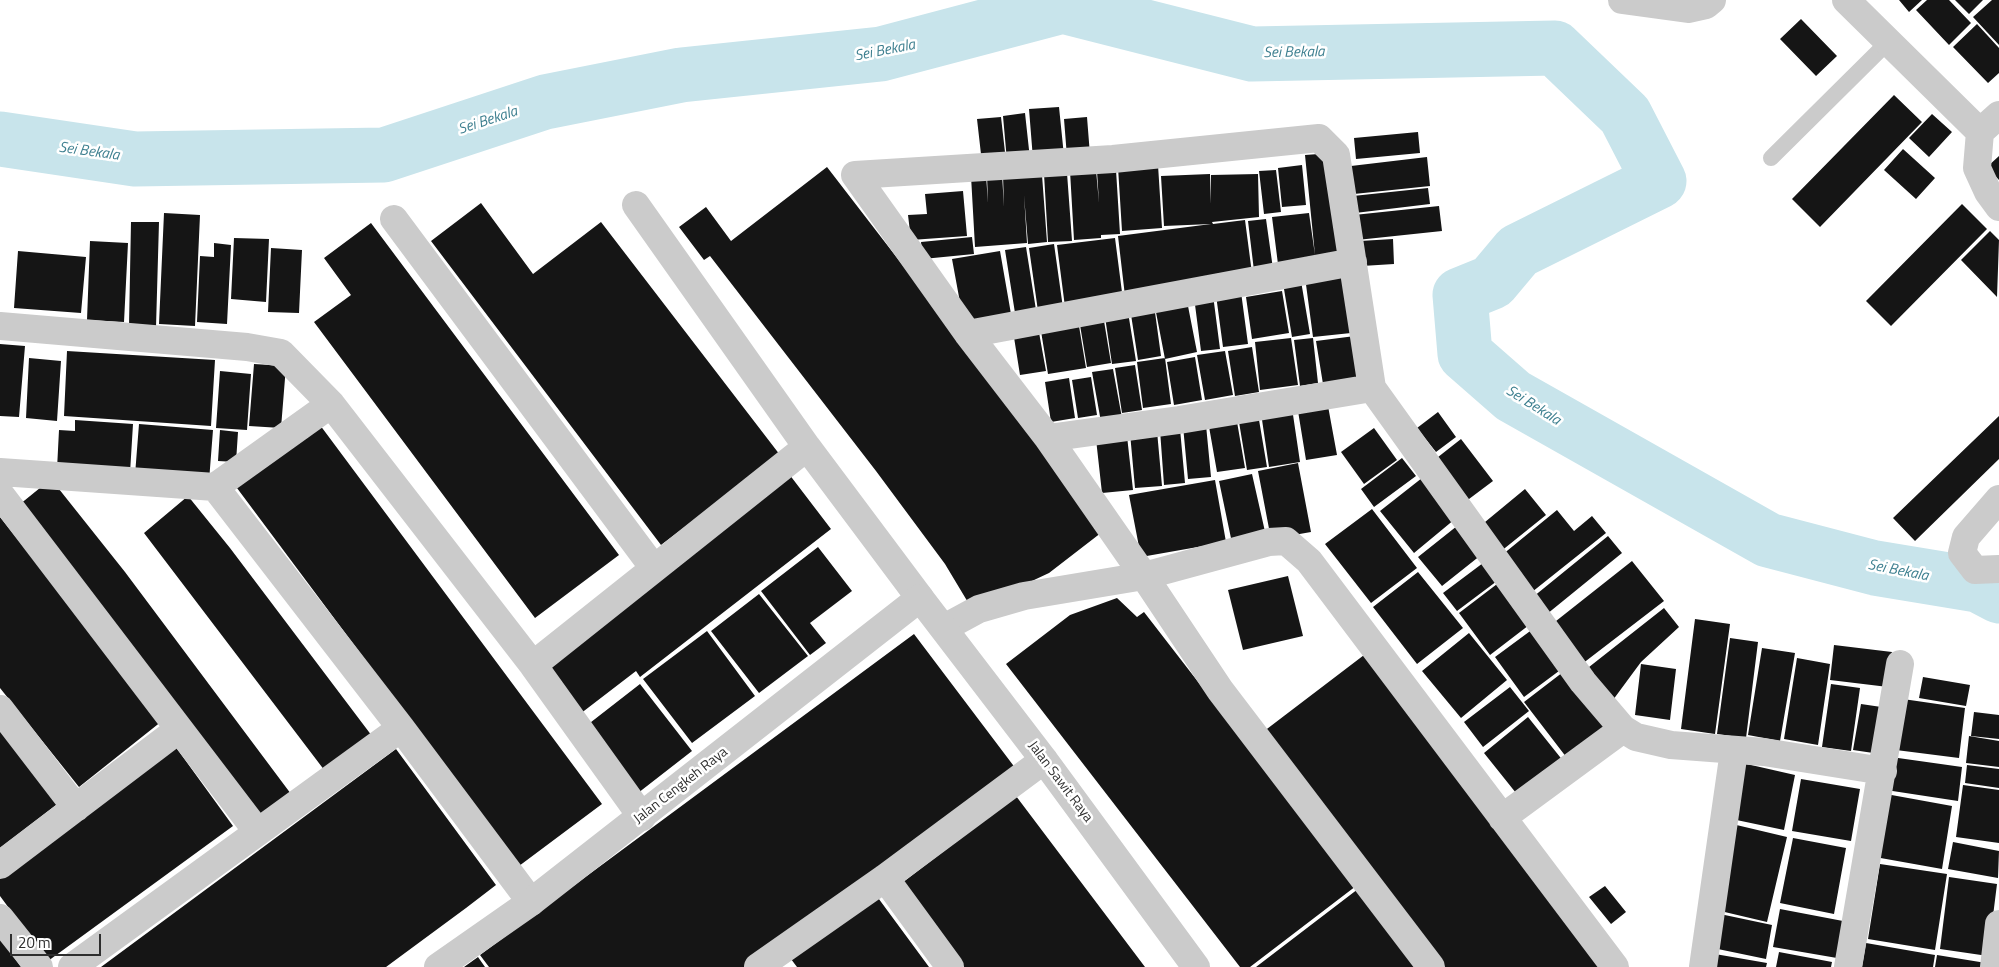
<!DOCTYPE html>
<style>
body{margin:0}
#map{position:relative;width:1999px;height:967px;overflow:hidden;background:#fff;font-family:"Titillium Web",sans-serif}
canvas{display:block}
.scale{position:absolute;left:10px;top:934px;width:91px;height:22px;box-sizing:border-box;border:2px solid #2e2e2e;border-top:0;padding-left:6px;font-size:15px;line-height:18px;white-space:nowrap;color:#2e2e2e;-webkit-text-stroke:4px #fff;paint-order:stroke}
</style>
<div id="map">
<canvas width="1999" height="967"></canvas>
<div class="scale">20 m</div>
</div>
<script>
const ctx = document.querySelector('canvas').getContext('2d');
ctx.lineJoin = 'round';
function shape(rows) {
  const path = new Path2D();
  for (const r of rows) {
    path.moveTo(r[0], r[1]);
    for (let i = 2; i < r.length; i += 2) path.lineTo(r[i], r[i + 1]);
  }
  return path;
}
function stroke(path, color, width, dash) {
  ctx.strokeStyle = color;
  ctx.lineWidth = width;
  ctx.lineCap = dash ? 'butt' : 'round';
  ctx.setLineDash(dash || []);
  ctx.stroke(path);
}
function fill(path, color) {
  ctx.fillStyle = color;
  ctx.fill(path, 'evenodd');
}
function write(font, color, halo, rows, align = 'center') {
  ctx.font = font + ' "Titillium Web",sans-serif';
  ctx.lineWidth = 5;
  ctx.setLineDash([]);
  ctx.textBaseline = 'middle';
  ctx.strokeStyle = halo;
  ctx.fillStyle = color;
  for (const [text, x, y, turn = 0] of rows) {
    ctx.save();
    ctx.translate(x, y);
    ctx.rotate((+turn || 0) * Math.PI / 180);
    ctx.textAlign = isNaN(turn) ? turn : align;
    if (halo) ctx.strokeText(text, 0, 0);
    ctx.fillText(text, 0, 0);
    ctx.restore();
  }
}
const river = shape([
 [0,139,135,159,384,155,545,102,681,75,881,54,1063,6,1252,54,1555,48,1625,115,1659,181,1518,251,1492,282,1460,295,1465,354,1513,396,1768,540,1875,568,1978,585,1999,596]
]);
const building = shape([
 [1899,0,1922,0,1909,12],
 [1927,0,1949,0,1971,23,1949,45,1916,10],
 [1955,0,1983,0,1969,14],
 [1992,0,1999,0,1999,45,1973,17],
 [1801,19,1837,56,1816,76,1780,39],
 [1977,24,1999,48,1999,73,1988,83,1953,47],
 [1894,95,1922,122,1820,227,1792,199],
 [1059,107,1064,156,1033,159,1029,109],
 [1025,113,1030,159,1007,161,1003,116],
 [1932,114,1952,132,1929,157,1909,138],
 [1001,117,1006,161,982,163,977,119],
 [1087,117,1090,155,1067,157,1064,119],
 [1418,132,1420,153,1356,159,1354,138],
 [1903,149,1935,178,1916,199,1884,170],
 [1332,153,1341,260,1279,272,1272,217,1309,213,1315,255,1305,155],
 [1999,156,1999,180,1987,167],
 [1427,157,1430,186,1354,194,1351,166],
 [1158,165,1162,228,1122,231,1118,167],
 [1302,165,1306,205,1282,207,1278,168],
 [827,167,1106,529,1049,573,972,609,945,564,876,471,710,256,704,260,679,227,706,207,731,241],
 [1096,170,1099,203,1097,171,1116,170,1120,234,1101,235,1101,238,1074,240,1070,171],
 [1276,170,1281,212,1264,214,1259,171],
 [1067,173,1072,241,1048,242,1044,174],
 [1002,174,1004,207,1003,175,1042,175,1047,242,1028,244,1024,195,1027,243,975,247,971,176,986,175,988,203,987,175],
 [1210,174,1211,204,1211,175,1258,174,1259,217,1212,222,1213,224,1245,220,1253,281,1125,296,1118,236,1211,224,1164,226,1161,176],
 [1428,188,1430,204,1355,213,1353,196],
 [963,191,967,236,911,240,908,215,927,214,925,194],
 [481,203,533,274,601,222,780,455,661,545,431,241],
 [1962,204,1987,229,1891,326,1866,301],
 [1439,206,1442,231,1357,240,1354,215],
 [164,213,200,215,195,326,159,324],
 [1266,219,1274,276,1255,279,1248,221],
 [131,222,159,222,156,327,129,326],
 [371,223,619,555,535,618,314,322,351,295,324,258],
 [1990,231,1999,240,1997,297,1961,260],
 [972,237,974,254,923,259,921,242],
 [234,238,269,239,266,302,231,299],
 [1115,238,1123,300,1065,307,1057,245],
 [1393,239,1394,264,1362,266,1360,241],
 [90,241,128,243,124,322,87,320],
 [214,243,231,245,227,324,197,322,200,256,214,257],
 [1054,244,1063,308,1038,311,1029,248],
 [1026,247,1036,310,1015,313,1005,250],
 [271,248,302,250,299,313,268,312],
 [18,251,86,257,81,313,14,308],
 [1000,251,1011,314,964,324,952,259],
 [1343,272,1351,333,1313,337,1305,277],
 [1301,281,1310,334,1292,337,1283,283],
 [1282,291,1289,333,1252,339,1246,297],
 [1241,292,1248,344,1223,347,1216,295],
 [1213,295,1220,349,1201,351,1194,297],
 [1187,301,1197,352,1165,359,1155,307],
 [1154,305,1161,356,1138,360,1130,308],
 [1127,306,1136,361,1112,364,1104,310],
 [1078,320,1086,368,1048,374,1040,325],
 [1104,321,1111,363,1087,367,1080,325],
 [1038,327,1046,371,1020,375,1013,331],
 [1355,336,1362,378,1323,384,1316,341],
 [1291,338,1298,385,1260,390,1255,342],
 [1313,338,1318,383,1300,386,1294,340],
 [0,344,25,346,19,417,0,416],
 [1252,347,1259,392,1235,396,1228,351],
 [67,351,215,360,211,426,64,416],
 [1225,351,1233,395,1205,400,1197,355],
 [1195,357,1202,400,1174,405,1167,362],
 [29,358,61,361,57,421,26,418],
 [1165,358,1171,404,1143,408,1137,362],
 [254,364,286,366,281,428,249,426],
 [1135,365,1142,410,1122,413,1115,368],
 [1113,369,1122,418,1101,422,1092,372],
 [220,371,251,374,247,430,216,428],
 [1091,377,1097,415,1078,418,1072,380],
 [1069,378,1075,418,1051,422,1045,382],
 [1328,406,1337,455,1306,460,1298,411],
 [1292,408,1300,462,1269,467,1261,413],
 [1438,412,1456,437,1436,452,1417,428],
 [1258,414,1267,467,1247,470,1238,416],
 [1236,416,1245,468,1217,472,1208,421],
 [1999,416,1999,459,1915,541,1893,518],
 [75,420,133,424,130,473,57,469,59,430,75,431],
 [317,421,602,804,519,866,234,484],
 [139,424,213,430,209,481,135,475],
 [1206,425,1211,477,1188,479,1183,426],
 [1374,428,1397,460,1364,484,1341,452],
 [1180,429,1185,483,1164,485,1160,430],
 [220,430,238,432,236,462,218,461],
 [1157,431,1162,486,1135,488,1130,433],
 [1127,436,1133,490,1102,493,1096,439],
 [1461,439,1493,481,1465,502,1433,461],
 [1402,458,1416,476,1374,507,1361,489],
 [1298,463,1311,532,1271,539,1258,471],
 [789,474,831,529,640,677,636,671,580,714,542,665],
 [1252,474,1266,536,1232,543,1219,481],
 [1422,478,1455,519,1414,553,1380,511],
 [51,479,125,572,291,794,255,821,14,509],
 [1215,480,1226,542,1141,557,1129,495],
 [1525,489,1546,515,1500,552,1479,527],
 [188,496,230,548,375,740,328,775,144,533],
 [1372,509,1417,568,1371,603,1325,544],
 [1557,510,1574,531,1592,516,1606,533,1532,592,1502,555],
 [0,517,162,721,79,787,0,688],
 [1457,526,1481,555,1442,586,1418,557],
 [1608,536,1622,553,1547,614,1533,597],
 [818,547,852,591,810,623,826,643,810,655,761,591],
 [1632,561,1664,601,1582,664,1551,625],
 [1483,563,1497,581,1457,611,1443,593],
 [1418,572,1463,628,1417,664,1373,607],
 [1288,576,1303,636,1243,650,1228,590],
 [1501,581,1533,622,1490,655,1459,613],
 [759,594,808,656,759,693,711,631],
 [1117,598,1137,617,1144,612,1356,886,1250,967,1240,967,1006,664,1070,615],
 [1664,608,1679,627,1641,662,1610,704,1584,671],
 [1695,619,1730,624,1715,734,1681,729],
 [1537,626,1567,665,1524,697,1495,657],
 [707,631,755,696,692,743,643,679],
 [1469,633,1507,680,1461,718,1422,671],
 [914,634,1016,769,748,967,489,967,480,955],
 [1730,638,1758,642,1746,738,1717,734],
 [1834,645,1892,652,1888,687,1830,680],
 [1762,648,1795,653,1780,741,1748,735],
 [1368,652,1608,967,1435,967,1259,735],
 [1797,658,1830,664,1818,745,1784,739],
 [1641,664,1676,669,1670,720,1635,715],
 [1567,669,1613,729,1570,762,1524,702],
 [1923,677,1970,685,1966,706,1919,698],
 [640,684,692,751,638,793,586,726],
 [1831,684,1860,688,1851,751,1822,747],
 [1510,687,1529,711,1483,747,1464,722],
 [1903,699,1965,708,1959,758,1896,750],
 [1861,704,1888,708,1880,754,1853,750],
 [1974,712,1999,715,1999,739,1971,736],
 [1528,717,1564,762,1520,798,1484,753],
 [0,723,60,802,0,848],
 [1969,736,1999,741,1999,767,1966,763],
 [175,746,233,826,48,961,0,896,0,874],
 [396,749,496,885,466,908,386,967,101,967],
 [1891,757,1962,767,1958,801,1886,790],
 [1738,762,1795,775,1784,830,1727,818],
 [1967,765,1999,769,1999,788,1965,783],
 [1801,779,1860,789,1851,841,1792,831],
 [1963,785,1999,790,1999,843,1956,837],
 [1886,794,1952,806,1942,869,1875,857],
 [1016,796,1145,967,959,967,898,886],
 [1728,823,1787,837,1767,922,1712,909],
 [1793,838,1846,848,1834,914,1780,903],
 [1953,842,1999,851,1998,878,1948,869],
 [1880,864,1947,874,1935,950,1868,939],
 [1949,877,1997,884,1988,956,1940,949],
 [1605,886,1626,912,1611,924,1589,897],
 [1358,889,1418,967,1256,967],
 [873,891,929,967,797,967,788,955],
 [1780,909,1843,921,1837,958,1773,947],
 [1720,914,1772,925,1766,959,1713,948],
 [0,938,21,967,0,967],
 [1866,943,1935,955,1933,967,1862,967],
 [1779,952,1832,962,1831,967,1776,967],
 [1715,954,1767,963,1766,967,1713,967],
 [1937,955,1986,963,1985,967,1935,967],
 [478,957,485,967,464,967]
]);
const service = shape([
 [1771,158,1888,42]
]);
const minor = shape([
 [1622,0,1688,9,1706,5,1712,0],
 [1846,0,1980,132],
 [1999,115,1980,132,1977,168,1988,192,1999,207],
 [855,175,1113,159,1319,138,1336,155,1372,388,1583,682,1623,729],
 [855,175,968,334,1048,438,1144,576,1220,690,1431,967],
 [636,205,807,447,920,598],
 [394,219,653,567],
 [0,326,247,347,281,353,331,404,533,665,642,817],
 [968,334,1353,262],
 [1048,438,1179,420,1372,388],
 [0,472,215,487,401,728,531,902],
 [215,487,331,404],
 [0,494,257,831],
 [1999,499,1966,537,1962,553,1975,570,1999,569],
 [944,628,979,609,1024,596,1144,576,1269,542,1286,541,1309,561,1615,967],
 [533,665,807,447],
 [0,709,76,808],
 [1502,818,1623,729,1636,737,1671,745,1764,752,1883,771],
 [0,865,178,730],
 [885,878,950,967],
 [0,918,39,967],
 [72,967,401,728],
 [758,967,885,878,1044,760],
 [1703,967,1734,751],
 [1848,967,1900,664],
 [1994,967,1999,924]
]);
const tertiary = shape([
 [438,967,531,902,920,598,1044,760,1196,967]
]);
const streetNames = [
 ["Jalan Sawit Raya",1060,782,53],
 ["Jalan Cengkeh Raya",681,786,-38]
];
const waterNames = [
 ["Sei Bekala",885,51,-11],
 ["Sei Bekala",1294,53,-1],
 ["Sei Bekala",488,121,-18],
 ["Sei Bekala",89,152,8],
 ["Sei Bekala",1533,406,32],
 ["Sei Bekala",1898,571,11]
];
stroke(river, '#c8e4eb', 55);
fill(building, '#151515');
stroke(service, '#cbcbcb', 16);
stroke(minor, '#cbcbcb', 28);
stroke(tertiary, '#cbcbcb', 28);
write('14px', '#2e2e2e', '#fff', streetNames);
write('italic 15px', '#3d7f8f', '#fff', waterNames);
</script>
